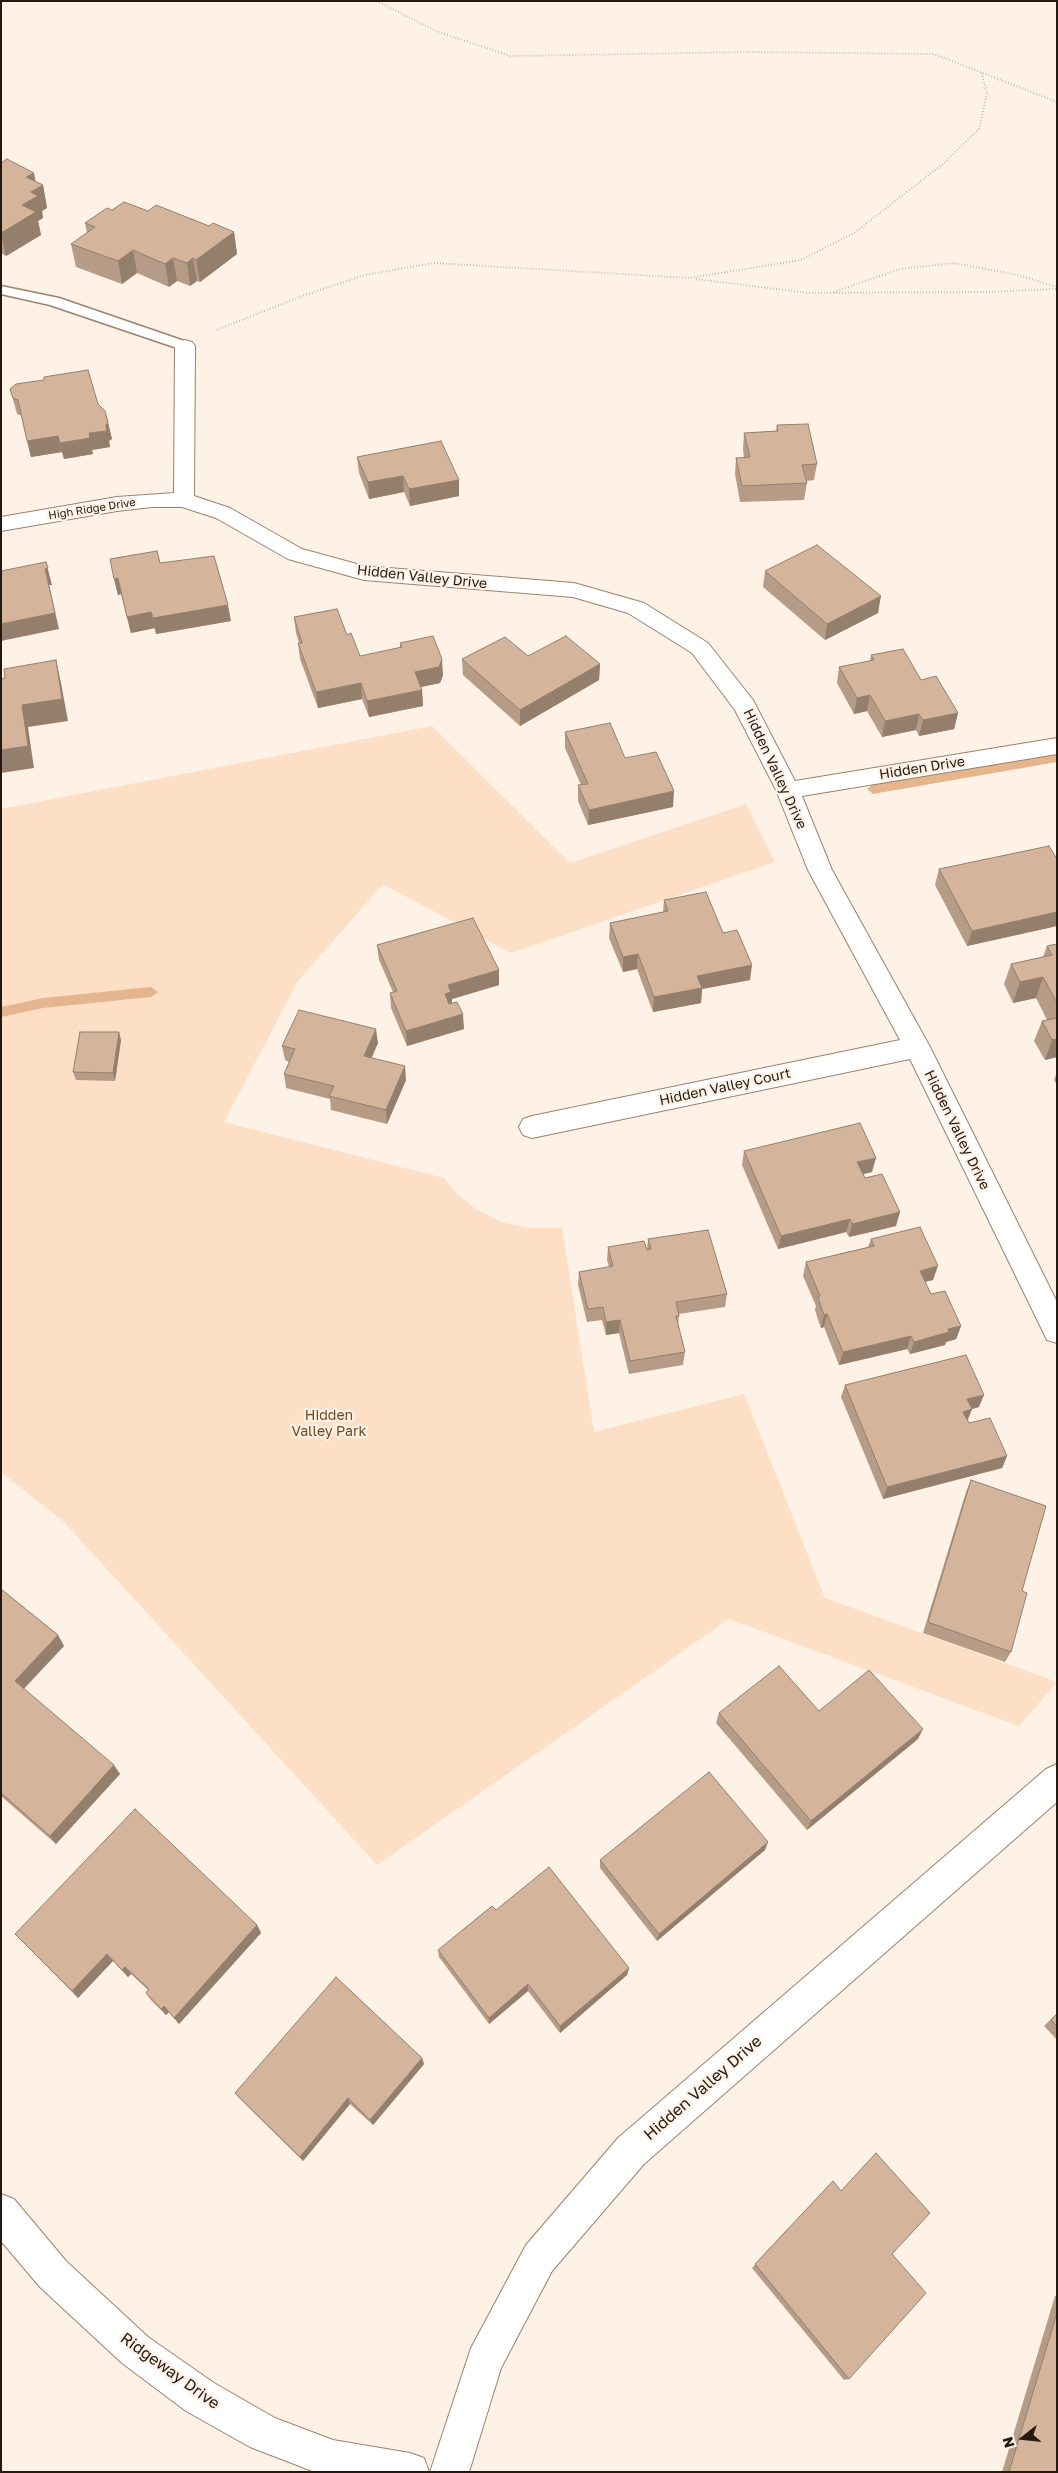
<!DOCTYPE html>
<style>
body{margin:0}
#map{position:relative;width:1058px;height:2473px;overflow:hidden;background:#fef1e6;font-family:"Golos Text",sans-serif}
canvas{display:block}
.frame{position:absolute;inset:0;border:2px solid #241910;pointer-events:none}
.north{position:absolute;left:998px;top:2413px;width:50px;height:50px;-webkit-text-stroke:4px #fef1e6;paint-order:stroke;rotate:254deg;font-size:14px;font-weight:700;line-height:20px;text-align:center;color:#241910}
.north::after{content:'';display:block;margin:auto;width:18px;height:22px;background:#241910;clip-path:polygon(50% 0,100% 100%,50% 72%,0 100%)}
</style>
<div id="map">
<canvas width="1058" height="2473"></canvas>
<div class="frame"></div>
<div class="north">N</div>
</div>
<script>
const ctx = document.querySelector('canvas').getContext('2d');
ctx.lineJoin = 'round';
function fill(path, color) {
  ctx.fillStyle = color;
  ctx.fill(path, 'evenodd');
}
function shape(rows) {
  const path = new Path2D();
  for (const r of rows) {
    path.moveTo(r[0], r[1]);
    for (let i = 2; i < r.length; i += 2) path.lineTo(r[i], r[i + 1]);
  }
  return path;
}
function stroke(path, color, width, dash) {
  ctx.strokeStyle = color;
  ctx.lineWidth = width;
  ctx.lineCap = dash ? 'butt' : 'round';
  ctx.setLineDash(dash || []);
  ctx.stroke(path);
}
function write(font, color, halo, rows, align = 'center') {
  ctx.font = font + ' "Golos Text",sans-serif';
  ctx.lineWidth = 4.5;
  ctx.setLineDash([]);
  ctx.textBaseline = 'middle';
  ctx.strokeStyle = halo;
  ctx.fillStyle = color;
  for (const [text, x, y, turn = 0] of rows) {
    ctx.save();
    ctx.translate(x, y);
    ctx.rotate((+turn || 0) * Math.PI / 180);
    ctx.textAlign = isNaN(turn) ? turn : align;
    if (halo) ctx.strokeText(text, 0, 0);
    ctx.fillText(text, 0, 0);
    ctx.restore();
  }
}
const green = shape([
 [432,726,570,863,746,804,775,862,511,953,383,884,298,981,224,1122,444,1178,457,1194,477,1210,502,1222,529,1228,562,1228,594,1432,744,1394,825,1598,1057,1682,1019,1726,729,1619,377,1865,64,1522,1,1472,1,809]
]);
const stream = shape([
 [1057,754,1057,762,873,794,867,789,873,784,1057,754],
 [151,987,158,992,151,997,43,1008,1,1017,1,1007,43,998,151,987]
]);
const path = shape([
 [377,1,436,31,510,56,748,52,934,54,1057,102],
 [696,279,809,293,984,292,1057,289],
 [834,292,900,269,954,263,1018,275,1057,287],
 [217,330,302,296,365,275,434,263,690,278,801,260,854,233,943,164,979,129,987,93,981,71]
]);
const service = shape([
 [1,286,59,298,190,343,192,346,190,349,180,349,50,305,1,294,1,286]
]);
const minor = shape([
 [185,340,192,342,195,346,194,496,230,508,302,549,364,566,574,583,644,603,708,643,753,700,795,781,1057,738,1057,754,802,796,832,870,930,1047,1057,1302,1057,1343,1047,1340,910,1059,532,1138,523,1135,519,1127,523,1119,532,1116,900,1040,808,870,776,790,735,710,692,653,628,613,573,597,364,580,288,559,216,518,182,507,152,507,117,511,1,531,1,517,117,497,174,493,175,346,178,342,185,340],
 [1057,1764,1057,1802,644,2164,552,2271,501,2368,469,2472,430,2472,471,2348,526,2245,618,2138,1046,1769,1057,1764]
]);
const tertiary = shape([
 [1,2194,14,2199,66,2261,148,2337,214,2383,275,2418,333,2440,410,2453,424,2458,429,2472,315,2472,250,2447,186,2411,122,2363,40,2287,1,2241,1,2194]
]);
const wall = shape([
 [1,163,43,185,47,208,42,211,43,218,38,221,41,235,6,256,1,253],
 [112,210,148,211,234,232,237,254,200,282,197,281,190,286,177,281,169,287,137,273,122,284,76,267,71,244,87,233,85,223],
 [10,389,98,404,112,439,109,441,110,447,92,450,93,454,64,459,62,452,31,457,22,416,17,414],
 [777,425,817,464,814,480,806,481,807,483,804,500,740,502,735,474,736,458,744,458,743,449,744,433,776,431],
 [357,457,459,480,459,496,410,506,404,492,369,499,359,473],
 [110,559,160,563,231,621,156,634,155,628,131,633,121,594,118,595],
 [765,571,878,613,825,640,763,587],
 [294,617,347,635,360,656,400,648,400,643,443,675,440,683,421,687,422,690,423,706,369,717,362,699,318,708,300,659,298,643,299,643,296,633],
 [871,655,921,680,958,713,954,729,919,736,916,730,882,737,867,711,854,714,837,683,839,667,870,661],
 [462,659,600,664,599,680,520,726,463,675],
 [565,732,625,758,673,807,588,825,578,801,578,785,581,785,565,748],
 [1057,859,1057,926,967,946,935,885,939,869],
 [664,900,723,933,750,980,702,989,701,1003,653,1012,637,969,623,972,609,938,610,923,663,912],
 [1057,944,1057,1057,1045,1060,1034,1041,1042,1021,1047,1020,1036,998,1013,1003,1004,984,1011,964,1043,957,1047,946],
 [377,945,499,970,499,985,452,999,452,1003,464,1029,407,1046,391,1008,390,993,393,992,379,960],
 [121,1040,115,1081,76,1080,73,1072],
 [378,1043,371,1058,406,1080,387,1124,331,1110,330,1099,286,1088,284,1074,289,1062,285,1060,282,1046],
 [1057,1072,1057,1085,1054,1080],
 [744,1151,872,1172,863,1174,865,1178,896,1226,849,1237,846,1232,778,1249,742,1165],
 [648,1239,727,1294,725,1307,679,1314,678,1326,685,1352,683,1365,629,1374,619,1333,606,1335,602,1320,587,1322,578,1285,579,1272,609,1267,607,1260,608,1247,647,1250],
 [871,1239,933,1280,925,1282,931,1294,961,1326,956,1339,946,1342,945,1345,910,1354,907,1349,839,1365,824,1327,821,1328,818,1320,815,1310,816,1306,803,1276,806,1262,868,1247],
 [845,1385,979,1407,972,1409,967,1420,969,1423,1007,1456,1002,1468,883,1499,841,1397],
 [971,1480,1022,1591,1011,1652,1005,1662,923,1633,966,1492],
 [1,1589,58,1635,64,1646,24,1689,120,1774,56,1844,1,1796],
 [819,1711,918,1739,807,1830,716,1723,719,1713],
 [765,1850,657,1941,600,1868,600,1860],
 [496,1910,629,1968,627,1975,560,2033,528,1991,489,2024,439,1957,438,1950],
 [257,1925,261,1933,179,2024,169,2012,166,2015,151,2000,146,1993,148,1990,131,1974,128,1977,113,1961,78,1998,15,1934],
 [1057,2013,1057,2040,1044,2026],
 [422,2058,424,2064,373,2125,350,2104,303,2161,239,2098,235,2093],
 [833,2181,892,2254,849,2379,844,2380,752,2268],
 [1057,2295,1057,2472,1002,2472,1055,2296]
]);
const shadedWall = shape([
 [34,173,37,188,43,185,47,208,42,211,43,218,38,221,41,235,6,256,1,233,22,205,26,177],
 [234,232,237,254,200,282,196,260],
 [133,250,137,273,122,284,118,261],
 [173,258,177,281,169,287,165,264],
 [193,258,197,281,190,286,187,263],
 [108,422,112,439,109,441,110,447,92,450,93,454,64,459,60,443,89,433,106,425],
 [58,436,62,452,31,457,27,441],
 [403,476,404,492,369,499,368,482],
 [459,480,459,496,410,506,409,489],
 [46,562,52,585,49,585,59,629,1,641,1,624,45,569],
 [118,578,121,594,118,595,114,579],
 [881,596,878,613,825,640,827,624],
 [228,605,231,621,156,634,153,618],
 [151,612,155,628,131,633,127,617],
 [442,659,443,675,440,683,416,688,415,672],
 [56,660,61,683,68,721,28,727,34,768,1,773,1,750,22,705],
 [600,664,599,680,520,726,520,710],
 [361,683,362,699,318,708,316,692],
 [422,690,423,706,369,717,367,701],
 [870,695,867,711,854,714,857,698],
 [958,713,954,729,919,736,923,720],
 [919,714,916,730,882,737,885,721],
 [674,791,673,807,588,825,589,810],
 [1057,912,1057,926,967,946,972,931],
 [638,954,637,969,623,972,623,957],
 [752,965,750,980,702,989,701,1003,653,1012,654,997,697,976],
 [499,970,499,985,452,999,452,1007,445,1009,445,994,448,985],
 [1043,977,1036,998,1013,1003,1020,982],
 [463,1014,464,1029,407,1046,406,1031],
 [376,1029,378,1043,366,1071,364,1056],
 [119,1032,121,1040,115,1081,113,1073],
 [1057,1039,1057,1057,1045,1060,1052,1040],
 [405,1066,406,1080,387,1124,386,1110],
 [876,1158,872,1172,854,1176,857,1162],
 [900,1212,896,1226,849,1237,852,1224],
 [850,1219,846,1232,778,1249,781,1236],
 [938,1266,933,1280,915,1284,920,1271],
 [827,1314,824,1327,821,1328,824,1315],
 [620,1320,619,1333,606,1335,606,1322],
 [961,1326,956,1339,946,1342,945,1345,910,1354,914,1342,948,1329],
 [911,1336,907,1349,839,1365,843,1352],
 [984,1395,979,1407,972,1409,967,1422,958,1424,967,1399],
 [1007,1456,1002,1468,883,1499,887,1487],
 [58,1635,64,1646,21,1691,15,1681],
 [923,1729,918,1739,807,1830,811,1821],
 [114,1765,120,1774,56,1844,50,1836],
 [768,1842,765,1850,657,1941,659,1934],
 [257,1925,261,1933,179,2024,174,2018],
 [107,1954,113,1961,78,1998,72,1991],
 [125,1967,131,1974,128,1977,122,1970],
 [629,1968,627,1975,560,2033,560,2026],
 [528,1984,528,1991,489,2024,489,2018],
 [164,2006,169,2012,166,2015,161,2009],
 [422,2058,424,2064,373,2125,370,2120],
 [348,2098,350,2104,303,2161,300,2157]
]);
const building = shape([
 [7,159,34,173,26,177,43,185,31,192,38,196,22,205,36,212,1,233,1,163,7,159],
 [124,202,148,211,156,205,209,226,213,223,234,232,196,260,193,258,187,263,173,258,165,264,133,250,118,261,71,244,95,227,85,223,107,208,112,210,124,202],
 [88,370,98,404,105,411,108,422,106,425,107,431,89,433,90,438,60,443,58,436,27,441,18,400,13,398,10,389,16,384,44,380,44,377,88,370],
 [808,424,817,464,802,465,807,483,742,486,736,458,750,457,744,433,778,431,777,425,808,424],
 [441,441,459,480,409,489,403,476,368,482,357,457,441,441],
 [817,545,881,596,827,624,765,571,817,545],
 [157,551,160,563,214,556,228,605,153,618,151,612,127,617,118,578,114,579,110,559,157,551],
 [46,562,48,568,45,569,55,613,1,624,1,571,46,562],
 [337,609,347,635,351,633,360,656,402,647,400,643,433,636,442,659,439,667,415,672,422,690,367,701,361,683,316,692,298,643,302,643,294,617,337,609],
 [566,636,600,664,520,710,462,659,505,637,528,656,566,636],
 [903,649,921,680,936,676,958,713,923,720,919,714,885,721,870,695,857,698,839,667,874,660,871,655,903,649],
 [56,660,62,699,22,705,28,746,1,750,1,679,5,678,4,669,56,660],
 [610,723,625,758,656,752,674,791,589,810,578,785,588,784,565,732,610,723],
 [1049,846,1057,859,1057,912,972,931,939,869,1049,846],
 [706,892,723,933,737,930,752,965,697,976,702,988,654,997,638,954,623,957,610,923,668,911,664,900,706,892],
 [473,918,499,970,448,985,451,992,445,994,449,1004,457,1002,463,1014,406,1031,390,993,397,991,377,945,473,918],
 [1057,944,1057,1003,1043,977,1020,982,1011,964,1052,955,1047,946,1057,944],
 [299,1010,376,1029,364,1056,405,1066,386,1110,329,1096,334,1086,284,1074,295,1049,282,1046,299,1010],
 [1057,1018,1057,1039,1052,1040,1042,1021,1057,1018],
 [80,1032,119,1032,113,1073,73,1072,80,1032],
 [860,1123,876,1158,857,1162,865,1178,882,1174,900,1212,852,1224,850,1219,781,1236,744,1151,860,1123],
 [920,1227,938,1266,920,1271,931,1294,945,1291,961,1326,948,1329,949,1332,914,1342,911,1336,843,1352,827,1314,824,1315,821,1307,818,1297,820,1296,806,1262,874,1246,871,1239,920,1227],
 [708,1230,727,1294,676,1302,679,1316,676,1316,685,1352,630,1361,620,1320,606,1322,603,1307,588,1309,579,1272,613,1266,608,1247,644,1241,647,1250,651,1249,648,1239,708,1230],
 [966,1355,984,1395,967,1399,972,1409,963,1412,969,1423,990,1418,1007,1456,887,1487,845,1385,966,1355],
 [971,1480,1046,1506,1022,1591,1027,1593,1011,1652,928,1622,971,1480],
 [1,1589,58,1635,15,1681,114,1765,50,1836,1,1793,1,1589],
 [779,1666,819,1711,869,1670,923,1729,811,1821,719,1713,779,1666],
 [709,1772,768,1842,659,1934,600,1860,709,1772],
 [135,1809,257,1925,174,2018,164,2006,161,2009,146,1993,149,1989,125,1967,122,1970,107,1954,72,1991,15,1934,135,1809],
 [549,1867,629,1968,560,2026,528,1984,489,2018,438,1950,492,1906,496,1910,549,1867],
 [336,1977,422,2058,370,2120,348,2098,300,2157,235,2093,336,1977],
 [1057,2014,1057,2026,1051,2020,1057,2014],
 [876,2153,930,2213,892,2254,926,2293,849,2379,755,2264,833,2181,841,2191,876,2153],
 [1057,2313,1057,2472,1009,2472,1057,2313]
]);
const farStreetnames = [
 ["High Ridge Drive",92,509,-9]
];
const streetNames = [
 ["Hidden Valley Drive",422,577,6],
 ["Hidden Drive",922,768,-9],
 ["Hidden Valley Drive",775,769,65],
 ["Hidden Valley Court",725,1087,-12],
 ["Hidden Valley Drive",957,1130,64]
];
const parkNames = [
 ["Hidden",329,1416],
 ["Valley Park",329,1432]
];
const nearStreetnames = [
 ["Hidden Valley Drive",703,2088,-41],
 ["Ridgeway Drive",170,2371,36]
];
fill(green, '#fddfc6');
fill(stream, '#e5b68e');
stroke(service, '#9e826a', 3);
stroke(minor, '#9e826a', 2);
stroke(tertiary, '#9e826a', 2);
stroke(path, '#9b8f85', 2, [0.5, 2.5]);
fill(service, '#fff');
fill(minor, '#fff');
fill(tertiary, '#fff');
fill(wall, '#b69c86');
fill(shadedWall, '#947f6d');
fill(building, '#d4b59c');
stroke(building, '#947f6d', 1);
write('11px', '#241910', '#fef1e6', farStreetnames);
write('14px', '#241910', '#fef1e6', streetNames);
write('14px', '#74471b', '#fef1e6', parkNames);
write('16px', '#241910', '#fef1e6', nearStreetnames);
</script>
